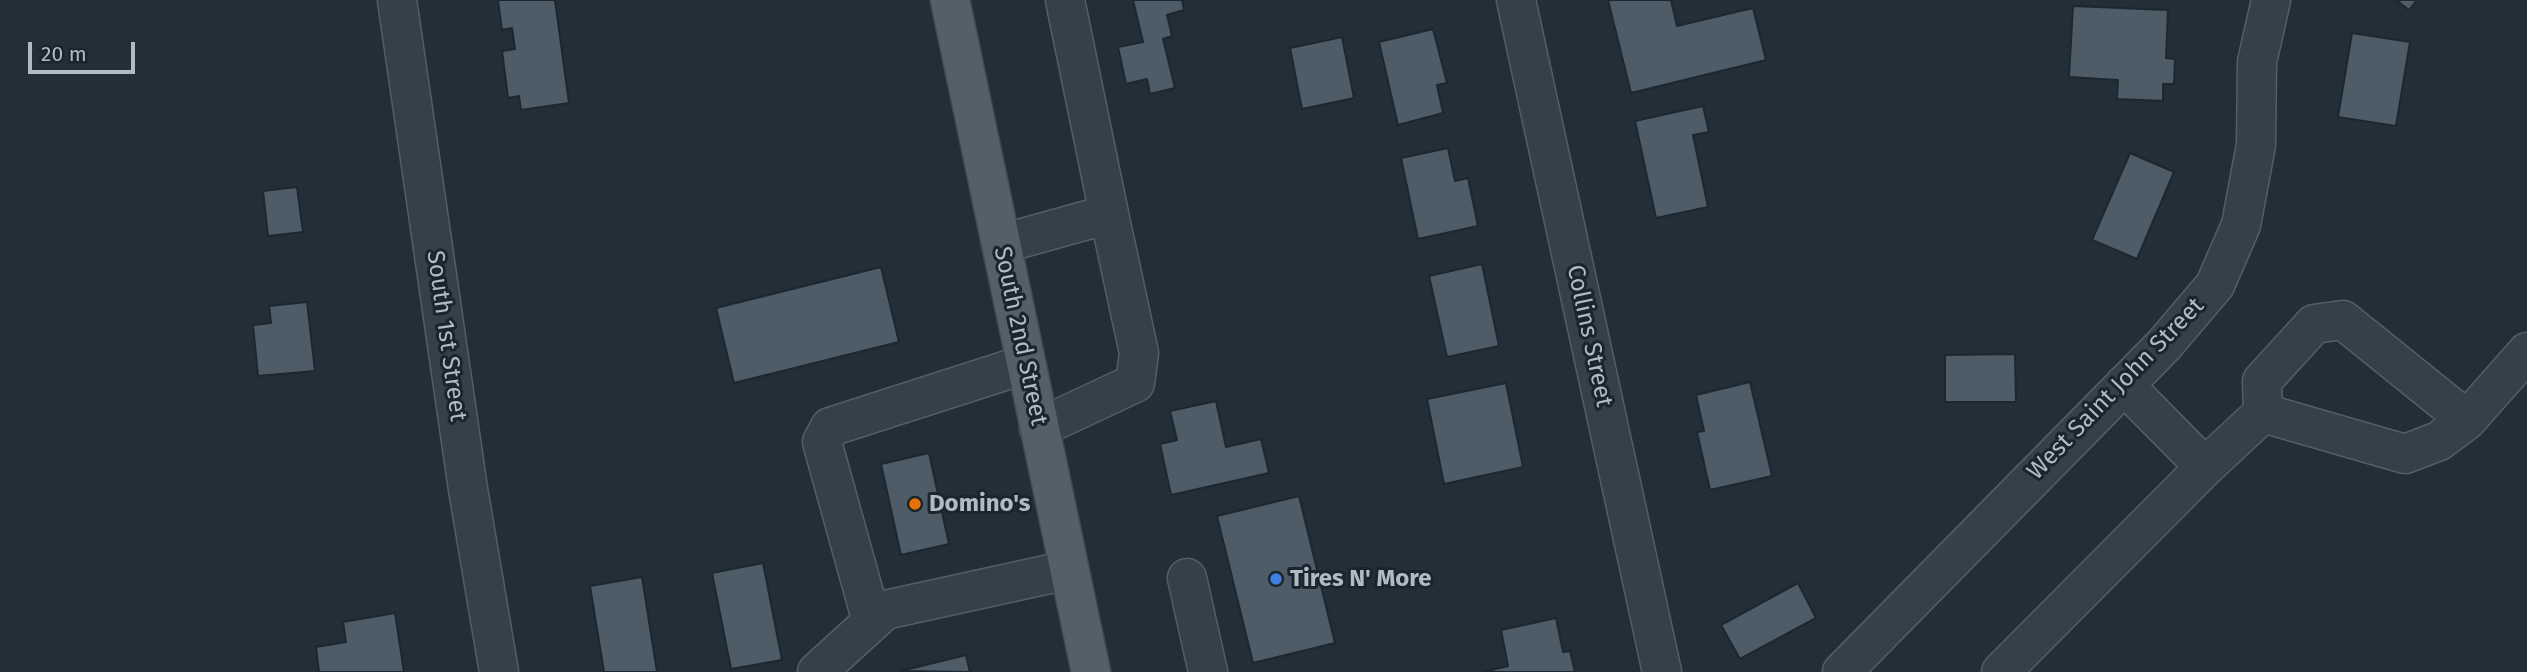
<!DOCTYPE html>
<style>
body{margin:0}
#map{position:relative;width:2527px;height:672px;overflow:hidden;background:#222f38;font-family:"Fira Sans",sans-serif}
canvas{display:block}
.scale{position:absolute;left:28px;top:42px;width:107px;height:32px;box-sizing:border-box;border:4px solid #b0bbc5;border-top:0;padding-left:9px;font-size:21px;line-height:24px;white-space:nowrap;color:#b0bbc5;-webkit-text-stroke:5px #1b252d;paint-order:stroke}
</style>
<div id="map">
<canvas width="2527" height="672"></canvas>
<div class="scale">20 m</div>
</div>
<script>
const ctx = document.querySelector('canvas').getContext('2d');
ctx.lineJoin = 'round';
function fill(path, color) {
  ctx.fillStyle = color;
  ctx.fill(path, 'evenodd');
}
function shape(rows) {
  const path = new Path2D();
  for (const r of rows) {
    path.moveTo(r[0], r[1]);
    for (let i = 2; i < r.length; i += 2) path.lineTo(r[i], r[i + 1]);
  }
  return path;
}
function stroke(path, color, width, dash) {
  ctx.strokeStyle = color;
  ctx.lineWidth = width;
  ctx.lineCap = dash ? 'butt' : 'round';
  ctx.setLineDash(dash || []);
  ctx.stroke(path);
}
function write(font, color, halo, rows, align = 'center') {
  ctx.font = font + ' "Fira Sans",sans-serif';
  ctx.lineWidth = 6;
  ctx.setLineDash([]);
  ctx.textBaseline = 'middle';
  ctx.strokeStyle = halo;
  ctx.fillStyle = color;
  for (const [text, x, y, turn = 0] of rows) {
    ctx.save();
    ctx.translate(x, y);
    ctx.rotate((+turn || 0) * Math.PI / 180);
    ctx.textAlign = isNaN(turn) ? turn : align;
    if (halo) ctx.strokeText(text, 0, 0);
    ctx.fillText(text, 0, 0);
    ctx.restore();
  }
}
const building = shape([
 [498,0,555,0,569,103,521,110,519,96,508,98,502,51,515,49,512,28,502,30,498,0],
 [1133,0,1182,0,1184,10,1167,15,1172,36,1163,39,1175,88,1150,94,1147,79,1126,84,1118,47,1143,42,1133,0],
 [1608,0,1671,0,1677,26,1753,8,1766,60,1631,93,1608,0],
 [2396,0,2417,0,2409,10,2396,0],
 [2073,6,2168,10,2166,58,2175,59,2174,84,2163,84,2163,101,2117,99,2118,80,2069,77,2073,6],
 [1433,29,1447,83,1437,85,1443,113,1398,125,1379,42,1433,29],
 [2352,33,2410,42,2396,126,2338,117,2352,33],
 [1342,37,1354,98,1302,109,1290,48,1342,37],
 [1703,106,1709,132,1693,135,1708,207,1656,218,1635,121,1703,106],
 [1448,148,1455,181,1468,178,1478,226,1418,239,1401,158,1448,148],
 [2130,153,2174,172,2137,259,2092,240,2130,153],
 [297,187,303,232,268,236,263,191,297,187],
 [1482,264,1499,346,1447,357,1429,276,1482,264],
 [881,267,899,342,734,383,716,308,881,267],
 [307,302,315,371,258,376,253,325,271,323,269,306,307,302],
 [2015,354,2016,402,1945,402,1945,355,2015,354],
 [1750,382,1772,476,1710,490,1697,432,1704,431,1696,395,1750,382],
 [1506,383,1523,467,1444,484,1427,399,1506,383],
 [1216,401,1226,447,1261,439,1269,473,1171,495,1160,444,1177,440,1170,411,1216,401],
 [929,453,949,544,901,555,881,464,929,453],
 [1299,496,1335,643,1253,663,1217,516,1299,496],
 [763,563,782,660,731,669,712,573,763,563],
 [642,577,657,672,604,672,590,586,642,577],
 [1798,583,1816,618,1740,659,1721,625,1798,583],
 [395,613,404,672,319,672,316,647,346,642,343,622,395,613],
 [1556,618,1563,652,1570,651,1575,672,1483,672,1508,666,1501,630,1556,618],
 [966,655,970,672,901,671,966,655]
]);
const minor = shape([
 [397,0,468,489,499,672],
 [1516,0,1662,672],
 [1001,244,1109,214,1065,0],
 [2263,413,2262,381,2314,324,2343,320,2467,420],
 [1039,428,1135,383,1139,353,1109,214],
 [2205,467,2263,413,2405,454,2439,441,2467,420,2527,352],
 [1187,578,1208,672],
 [872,622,822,442,830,427,1026,364],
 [817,672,885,610,1068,570],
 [1842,672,2164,345,2215,285,2241,225,2256,145,2257,62,2271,0],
 [2001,672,2205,467,2124,385]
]);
const major = shape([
 [950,0,1091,672]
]);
const markers = [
 [915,504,7,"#e8710a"],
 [1276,579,7,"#3f7fe0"]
];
const streetNames = [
 ["South 1st Street",446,336,82],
 ["South 2nd Street",1020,336,78],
 ["Collins Street",1589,336,78],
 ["West Saint John Street",2116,389,-46]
];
const poiNames = [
 ["Domino's",929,504],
 ["Tires N' More",1290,579]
];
fill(building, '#4d5c67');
stroke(building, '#1d272f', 2);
stroke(minor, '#535e66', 41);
stroke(major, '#424c55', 41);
stroke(minor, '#354049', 38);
stroke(major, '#536069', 38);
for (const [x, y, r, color] of markers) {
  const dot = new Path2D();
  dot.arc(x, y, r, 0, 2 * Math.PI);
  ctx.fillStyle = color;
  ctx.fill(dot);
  stroke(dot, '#1b252d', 2.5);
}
write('24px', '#b0bbc5', '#1b252d', streetNames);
write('bold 24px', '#b0bbc5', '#1b252d', poiNames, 'left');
</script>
